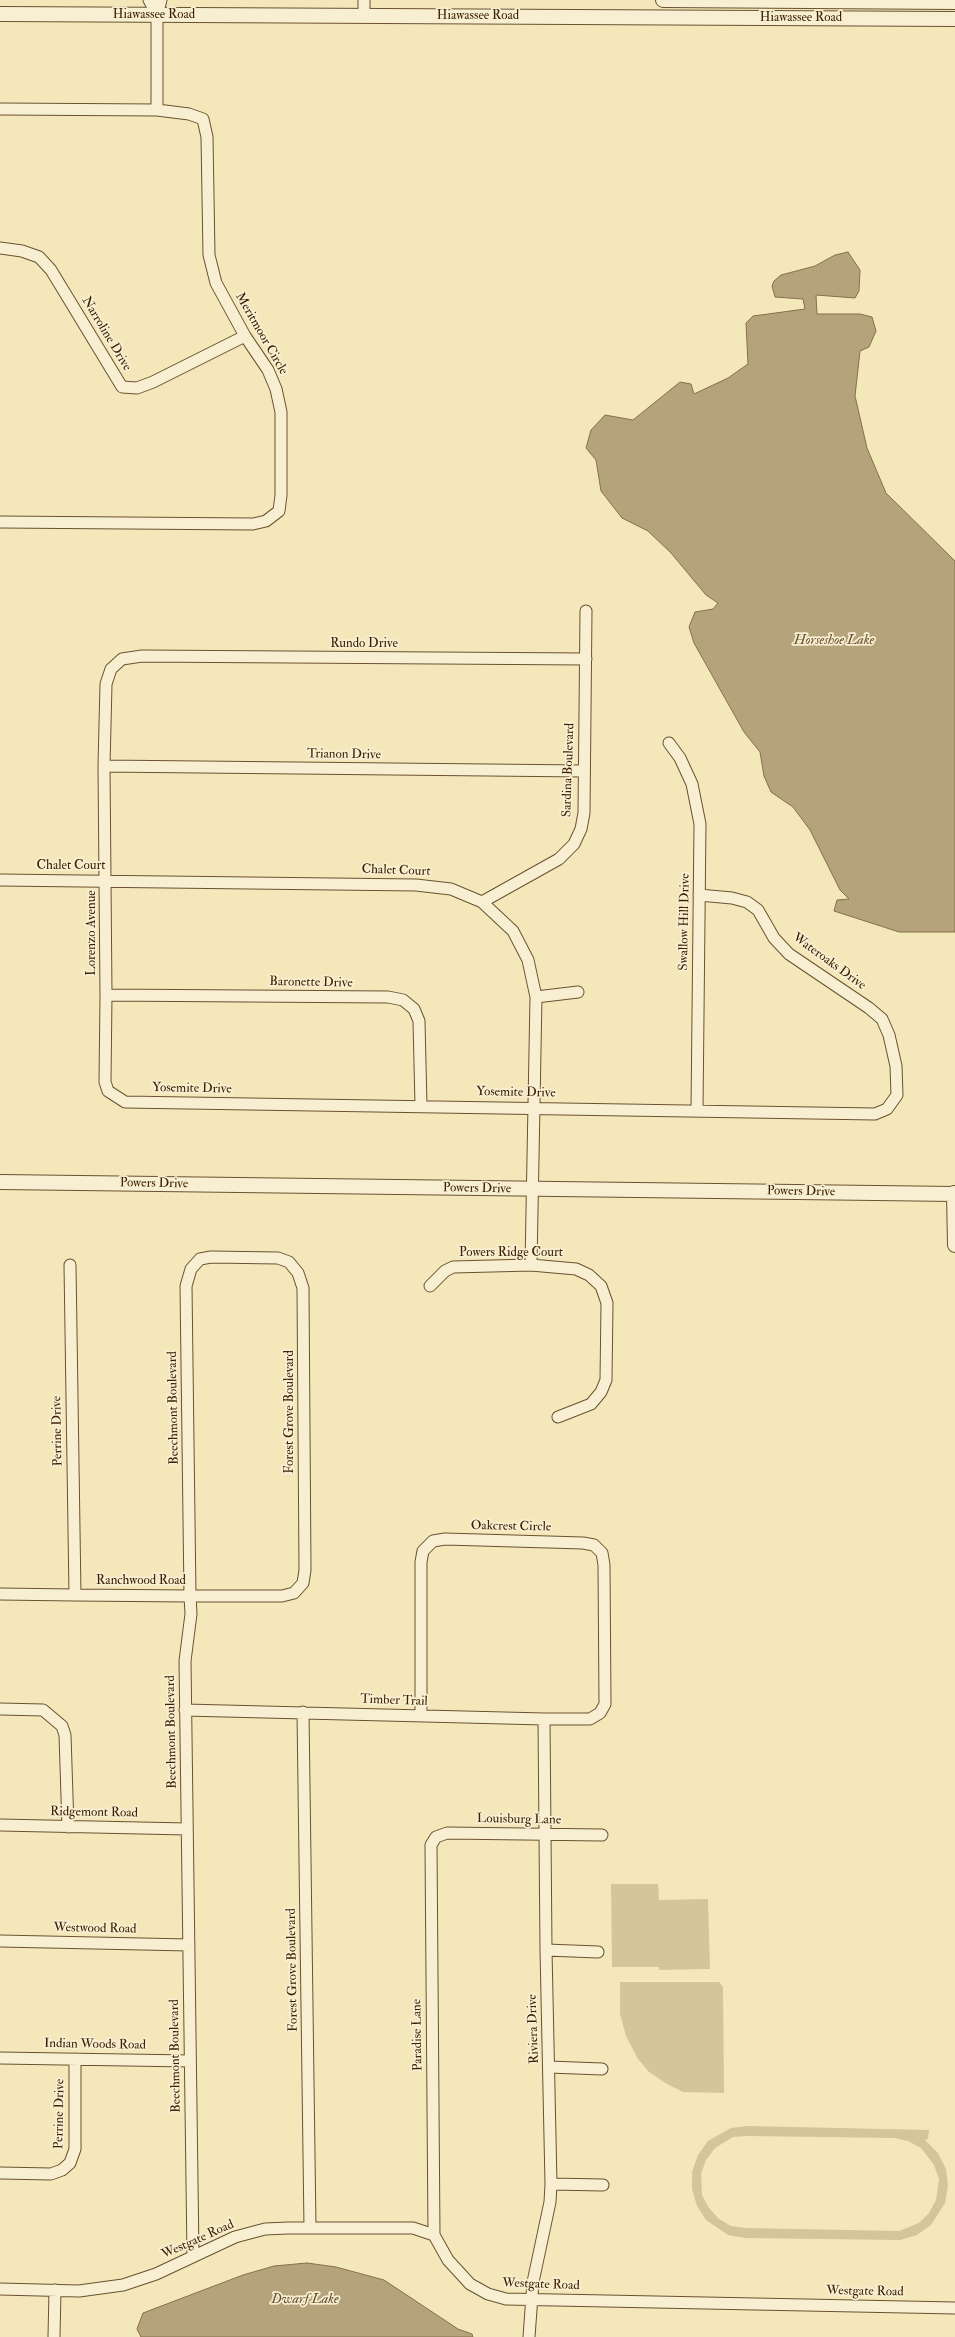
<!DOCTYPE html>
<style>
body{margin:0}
canvas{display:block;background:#f4e7ba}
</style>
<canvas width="955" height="2337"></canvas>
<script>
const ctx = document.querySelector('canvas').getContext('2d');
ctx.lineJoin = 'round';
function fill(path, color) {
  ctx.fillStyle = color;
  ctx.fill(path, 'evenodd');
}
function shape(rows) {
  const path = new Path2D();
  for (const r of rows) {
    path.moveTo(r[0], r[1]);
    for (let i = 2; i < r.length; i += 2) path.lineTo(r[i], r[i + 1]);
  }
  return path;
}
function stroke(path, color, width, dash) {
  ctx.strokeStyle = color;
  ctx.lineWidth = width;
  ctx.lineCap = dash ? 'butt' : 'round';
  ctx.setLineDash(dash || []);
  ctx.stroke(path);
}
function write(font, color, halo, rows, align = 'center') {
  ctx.font = font + ' "IM FELL Double Pica",serif';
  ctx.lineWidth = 3.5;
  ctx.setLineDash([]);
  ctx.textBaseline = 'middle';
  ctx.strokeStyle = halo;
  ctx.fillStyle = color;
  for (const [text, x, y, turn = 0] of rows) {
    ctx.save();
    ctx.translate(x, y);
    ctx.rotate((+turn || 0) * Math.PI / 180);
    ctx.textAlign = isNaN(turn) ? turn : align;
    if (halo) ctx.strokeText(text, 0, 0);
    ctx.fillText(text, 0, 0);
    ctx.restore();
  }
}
const green = shape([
 [611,1884,658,1884,659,1900,708,1899,710,1969,659,1970,659,1967,612,1967],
 [620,1982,719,1982,723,1987,724,2093,683,2092,667,2084,649,2072,638,2059,626,2036,620,2014],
 [748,2126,929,2130,928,2139,925,2140,938,2153,946,2169,948,2186,945,2203,931,2225,917,2235,900,2240,745,2238,728,2235,706,2220,697,2206,692,2189,692,2172,698,2155,708,2141,731,2128],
 [748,2136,894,2138,908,2141,921,2148,934,2165,939,2179,936,2200,929,2213,919,2223,899,2231,746,2228,731,2226,719,2219,709,2208,702,2195,701,2174,706,2160,715,2148,733,2137]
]);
const water = shape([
 [848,252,860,270,859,291,855,298,816,295,817,314,860,314,872,317,876,331,869,347,860,351,855,396,867,448,886,493,955,561,955,932,899,932,834,911,837,900,849,899,840,890,810,830,793,807,771,792,764,776,760,752,744,732,694,643,689,627,695,612,713,609,718,603,706,595,671,553,648,531,622,518,601,491,596,460,586,448,591,430,605,415,633,420,680,382,691,384,694,394,728,378,748,364,746,323,753,316,805,309,803,299,775,297,772,286,774,281,781,275,815,266,835,255,848,252],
 [307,2263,336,2267,384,2280,458,2329,472,2334,473,2337,141,2337,137,2329,143,2313,243,2275,274,2266,307,2263]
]);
const minor = shape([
 [149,0,157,15],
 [364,0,364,16],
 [0,109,157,110,189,114,203,119,207,137,209,255,216,283,245,336,268,370,276,389,281,412,281,495,279,511,266,521,253,524,0,522],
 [157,110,157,15,161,0],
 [0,248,22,251,39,257,51,270,122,387,137,388,153,382,245,336],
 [586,659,142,656,122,659,111,669,106,684,104,766,106,995,105,1082,108,1091,125,1102,875,1114,887,1109,897,1095,896,1066,889,1035,882,1019,869,1008,789,954,774,938,758,910,747,902,732,898,699,895],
 [669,743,680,758,692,784,700,824,697,1110],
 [104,766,584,771],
 [0,880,416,885,451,889,482,902,513,931,528,960,536,997,531,1265],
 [482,902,559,859,574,844,581,829,584,813,586,611],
 [106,995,388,997,403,1000,414,1009,419,1021,421,1106],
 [536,997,578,992],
 [70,1265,75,1595],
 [430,1286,445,1271,453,1267,531,1265,576,1269,589,1275,601,1286,607,1303,606,1380,601,1392,591,1404,558,1417],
 [0,1594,75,1595,190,1596,282,1596,294,1593,303,1583,305,1570,303,1288,298,1273,289,1262,278,1258,211,1257,200,1259,191,1269,186,1286,190,1596,191,1614,185,1661,193,2256],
 [0,1709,43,1710,62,1726,65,1735,68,1827],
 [185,1710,544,1719,590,1719,600,1713,605,1704,604,1565,602,1553,594,1545,583,1543,445,1539,433,1541,423,1551,421,1562,421,1716],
 [303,1712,310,2228],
 [0,1825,187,1829],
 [0,1941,189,1945],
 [546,1950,598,1952],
 [0,2058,190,2061],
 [549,2067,602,2069],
 [0,2173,51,2174,62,2170,70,2163,75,2149,75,2059],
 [551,2184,603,2185],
 [434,2235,431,1845,436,1837,447,1833,602,1835],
 [0,2289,79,2291,123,2285,156,2274,235,2237,265,2229,288,2228,413,2228,434,2235,448,2260,470,2284,488,2294,506,2299,955,2308],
 [54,2337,55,2290],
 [529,2337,533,2282,550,2202,551,2184,546,1950,544,1719]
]);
const tertiary = shape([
 [663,0,955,2],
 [0,14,955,19],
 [0,1182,955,1194],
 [954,1193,955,1245]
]);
const streetNames = [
 ["Hiawassee Road",154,15],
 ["Hiawassee Road",478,16],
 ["Hiawassee Road",801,18],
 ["Narroline Drive",106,334,59],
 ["Meritmoor Circle",261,334,60],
 ["Rundo Drive",364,644],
 ["Trianon Drive",344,755,1],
 ["Sardina Boulevard",569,770,-88],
 ["Chalet Court",71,866],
 ["Chalet Court",396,871,2],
 ["Swallow Hill Drive",685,922,-89],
 ["Lorenzo Avenue",92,933,-90],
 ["Wateroaks Drive",829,962,36],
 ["Baronette Drive",311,983,1],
 ["Yosemite Drive",192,1089,1],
 ["Yosemite Drive",516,1093,1],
 ["Powers Drive",154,1184,1],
 ["Powers Drive",477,1189,1],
 ["Powers Drive",801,1192,1],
 ["Powers Ridge Court",511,1253],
 ["Beechmont Boulevard",174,1408,-91],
 ["Forest Grove Boulevard",290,1412,-90],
 ["Perrine Drive",58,1431,-91],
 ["Oakcrest Circle",511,1527,1],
 ["Ranchwood Road",141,1581],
 ["Timber Trail",394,1701,2],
 ["Beechmont Boulevard",172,1732,-91],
 ["Ridgemont Road",94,1813,1],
 ["Louisburg Lane",519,1820,1],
 ["Westwood Road",95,1929,1],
 ["Forest Grove Boulevard",293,1970,-91],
 ["Riviera Drive",534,2029,-92],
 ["Paradise Lane",418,2035,-91],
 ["Indian Woods Road",95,2045,1],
 ["Beechmont Boulevard",176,2056,-91],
 ["Perrine Drive",60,2114,-89],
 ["Westgate Road",198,2240,-24],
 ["Westgate Road",541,2285,2],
 ["Westgate Road",865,2292,1]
];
const waterNames = [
 ["Horseshoe Lake",834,641],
 ["Dwarf Lake",305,2300]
];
fill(green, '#d5c59b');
fill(water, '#b5a47b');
stroke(water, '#85704b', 1);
stroke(minor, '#6a5230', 13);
stroke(tertiary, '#6a5230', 16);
stroke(minor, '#f8efd2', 11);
stroke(tertiary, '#f8efd2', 14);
write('13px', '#3c2102', '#f8efd2', streetNames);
write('italic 14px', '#664f2c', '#f8efd2', waterNames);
</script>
